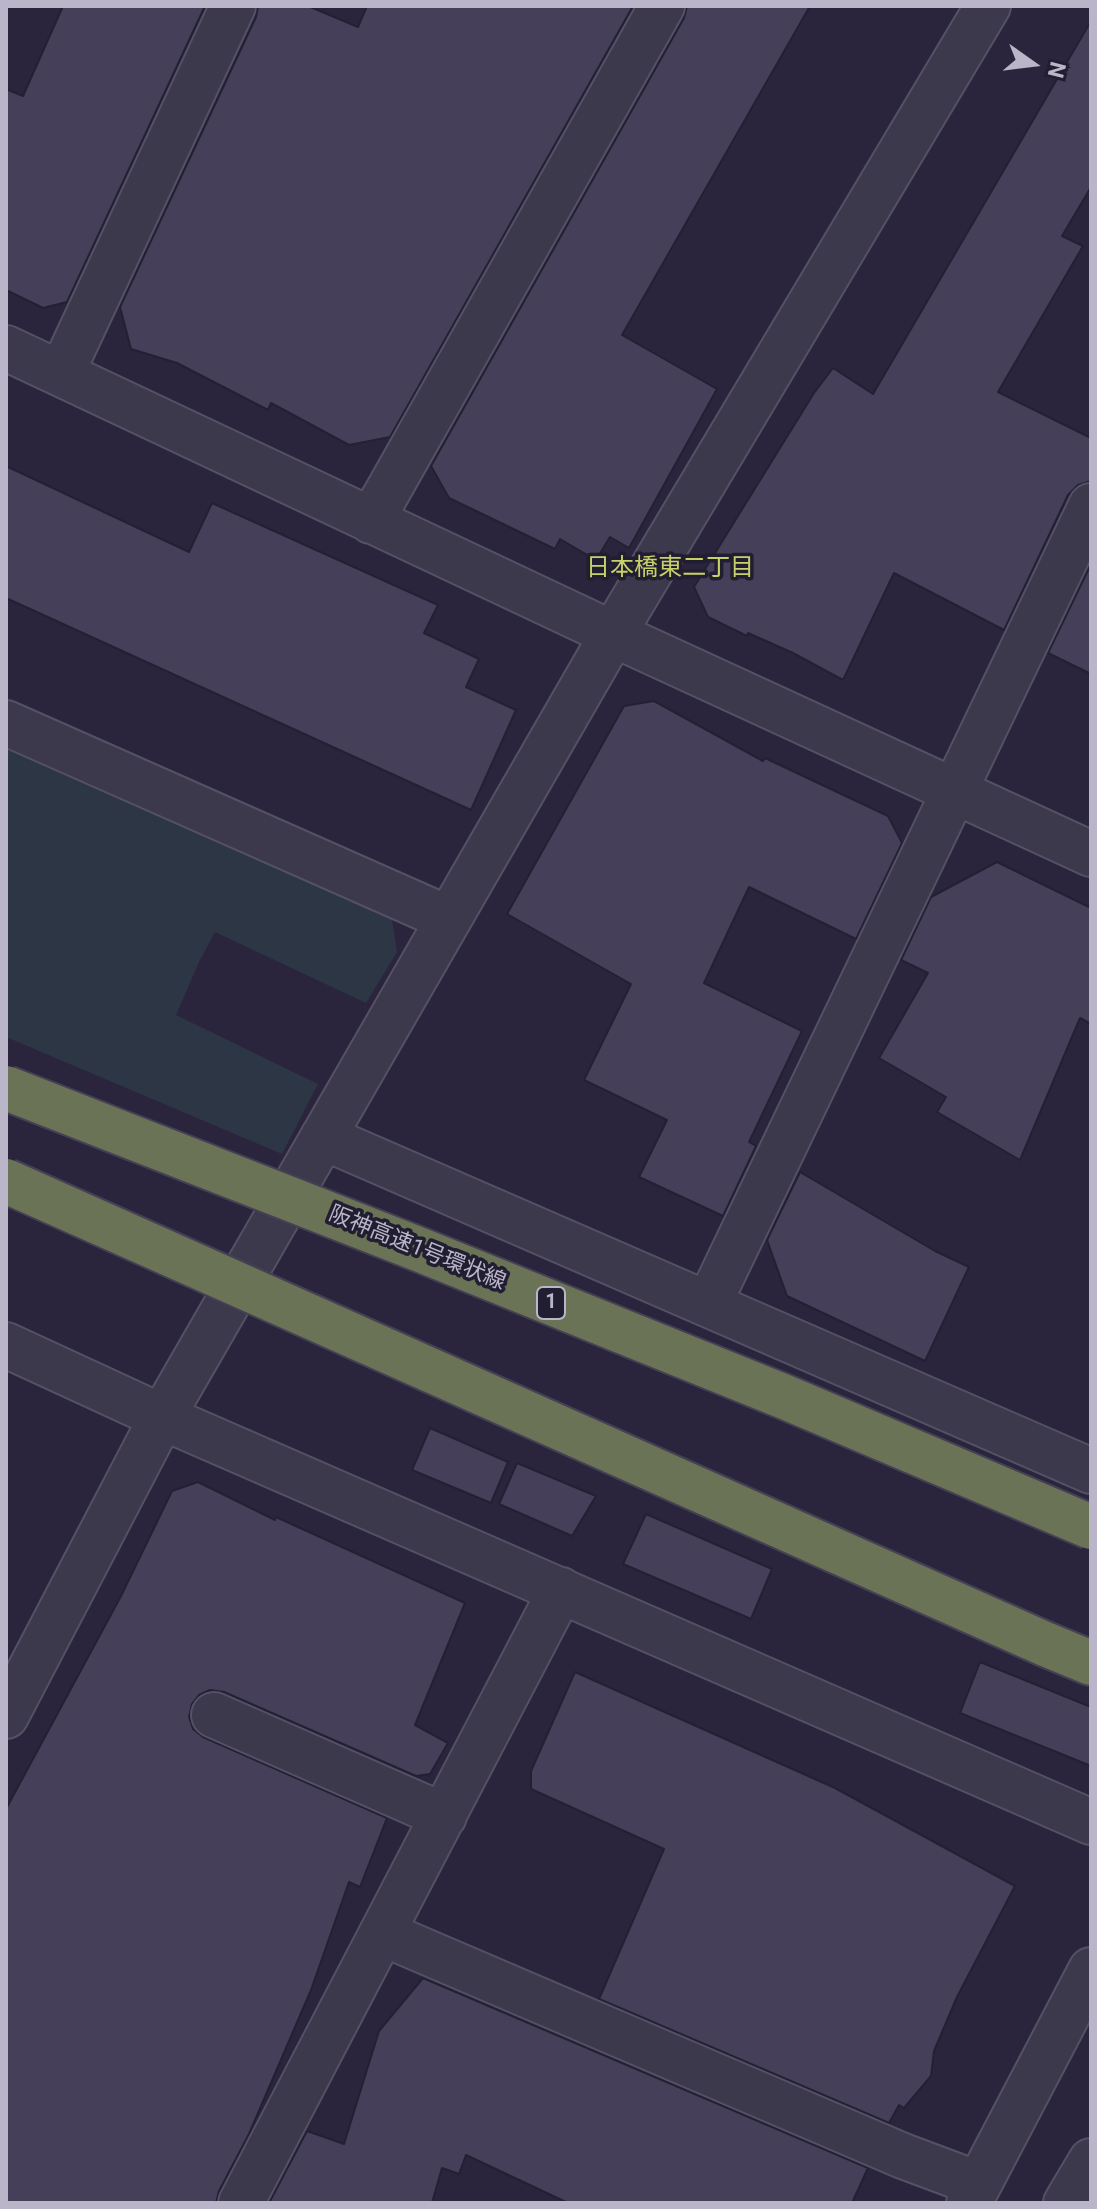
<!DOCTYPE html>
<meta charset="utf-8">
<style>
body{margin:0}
#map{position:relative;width:1097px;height:2209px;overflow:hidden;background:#2a253d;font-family:Roboto,sans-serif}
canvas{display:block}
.frame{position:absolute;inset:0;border:8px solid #bab5c8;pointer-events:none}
.north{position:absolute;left:993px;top:24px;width:80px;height:80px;-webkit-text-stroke:6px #221e32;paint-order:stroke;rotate:104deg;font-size:22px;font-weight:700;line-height:32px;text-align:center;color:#bab5c8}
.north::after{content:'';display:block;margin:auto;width:28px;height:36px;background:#bab5c8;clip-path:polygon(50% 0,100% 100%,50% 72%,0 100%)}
</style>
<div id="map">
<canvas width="1097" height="2209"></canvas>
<div class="frame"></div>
<div class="north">N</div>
</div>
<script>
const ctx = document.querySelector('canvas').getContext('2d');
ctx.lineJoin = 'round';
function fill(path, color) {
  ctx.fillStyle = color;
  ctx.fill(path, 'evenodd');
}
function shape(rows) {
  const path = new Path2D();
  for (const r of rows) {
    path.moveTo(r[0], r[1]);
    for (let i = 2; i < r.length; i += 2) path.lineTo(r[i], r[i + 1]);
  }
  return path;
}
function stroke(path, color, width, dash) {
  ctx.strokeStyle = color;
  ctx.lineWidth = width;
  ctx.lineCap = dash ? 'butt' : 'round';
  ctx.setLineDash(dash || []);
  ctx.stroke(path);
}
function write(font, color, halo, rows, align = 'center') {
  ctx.font = font + ' Roboto,"Noto Sans JP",sans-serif';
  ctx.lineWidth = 7;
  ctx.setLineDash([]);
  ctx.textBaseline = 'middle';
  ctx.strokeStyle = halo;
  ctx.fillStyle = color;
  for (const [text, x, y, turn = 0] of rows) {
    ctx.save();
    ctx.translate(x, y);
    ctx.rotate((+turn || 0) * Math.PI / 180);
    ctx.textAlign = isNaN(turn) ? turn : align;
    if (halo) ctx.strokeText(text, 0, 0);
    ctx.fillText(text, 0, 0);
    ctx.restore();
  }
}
const green = shape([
 [6,744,391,913,397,952,366,1003,215,932,199,962,176,1015,318,1084,282,1154,6,1037]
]);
const building = shape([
 [63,6,205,6,67,302,43,308,6,290,6,89,23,96,63,6],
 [258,6,308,6,358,27,367,6,633,6,390,437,349,445,271,403,268,410,177,363,131,349,120,307,256,17,258,6],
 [687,6,810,6,622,335,717,389,629,548,610,537,596,560,560,539,555,549,449,498,431,466,684,18,687,6],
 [1091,21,1091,187,1062,236,1083,246,998,392,1091,438,1091,481,1078,485,1068,495,1004,630,894,573,843,680,793,653,748,633,747,636,708,617,694,587,814,393,833,368,873,394,1091,21],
 [6,466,189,552,212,503,438,605,424,633,479,659,466,687,516,710,471,810,6,598,6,466],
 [1091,564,1091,674,1048,653,1091,564],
 [654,701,763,761,765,758,888,816,902,843,856,939,749,887,704,983,802,1031,749,1142,756,1146,723,1216,639,1177,667,1120,584,1080,631,984,507,914,624,706,654,701],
 [997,862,1091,908,1091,1024,1080,1018,1020,1160,937,1112,946,1097,879,1058,928,973,901,960,931,897,997,862],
 [800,1172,935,1251,969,1267,925,1361,787,1296,767,1240,800,1172],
 [430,1428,508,1462,491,1503,412,1470,430,1428],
 [517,1463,596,1496,572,1536,499,1504,517,1463],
 [198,1482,275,1520,276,1517,465,1603,415,1725,448,1743,430,1774,416,1776,224,1692,210,1690,199,1695,192,1704,189,1717,193,1729,203,1737,387,1818,360,1887,349,1882,311,1990,249,2134,219,2191,216,2203,6,2203,6,1809,121,1596,172,1491,198,1482],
 [646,1514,772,1569,751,1619,623,1564,646,1514],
 [980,1662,1091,1707,1091,1766,960,1713,980,1662],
 [575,1672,835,1788,1015,1886,957,1997,934,2051,931,2076,904,2108,899,2105,889,2123,599,1999,664,1849,531,1789,531,1771,575,1672],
 [423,1978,868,2168,852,2203,568,2203,466,2155,459,2174,442,2168,432,2203,269,2203,307,2131,344,2144,379,2031,423,1978]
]);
const minor = shape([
 [6,348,613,634,1091,854],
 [61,374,233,6],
 [371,521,662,6],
 [6,723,449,919],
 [323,1137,1091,1471],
 [709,1303,1091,506],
 [6,1345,162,1417,1091,1822],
 [214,1715,444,1816],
 [6,1716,162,1417,613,634,988,6],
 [382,1933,903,2156,978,2184],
 [241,2203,561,1590],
 [969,2203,1091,1970],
 [1066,2203,1091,2161]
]);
const highway = shape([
 [1045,1644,1091,1663]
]);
const highwayBridge = shape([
 [6,1088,413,1247,785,1397,1091,1527],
 [6,1181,1045,1644]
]);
const shields = [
 [551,1303,28]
];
const shieldNames = [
 ["1",551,1303]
];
const streetNames = [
 ["阪神高速1号環状線",417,1249,22]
];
const neighbourhoodNames = [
 ["日本橋東二丁目",670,569]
];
fill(green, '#2d3645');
fill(building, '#453f5a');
stroke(building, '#242034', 2);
stroke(minor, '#555165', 48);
stroke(highway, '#454155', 48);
stroke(minor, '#3d394d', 44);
stroke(highway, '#6b7356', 44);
stroke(highwayBridge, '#454155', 48, []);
stroke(highwayBridge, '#6b7356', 44);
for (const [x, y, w] of shields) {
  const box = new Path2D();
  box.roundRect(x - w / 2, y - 16, w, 32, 6);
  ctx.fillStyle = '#221e32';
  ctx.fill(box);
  stroke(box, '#bab5c8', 2);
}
write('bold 20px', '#bab5c8', null, shieldNames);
write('22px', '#bab5c8', '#221e32', streetNames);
write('24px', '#c8d068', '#221e32', neighbourhoodNames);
</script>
